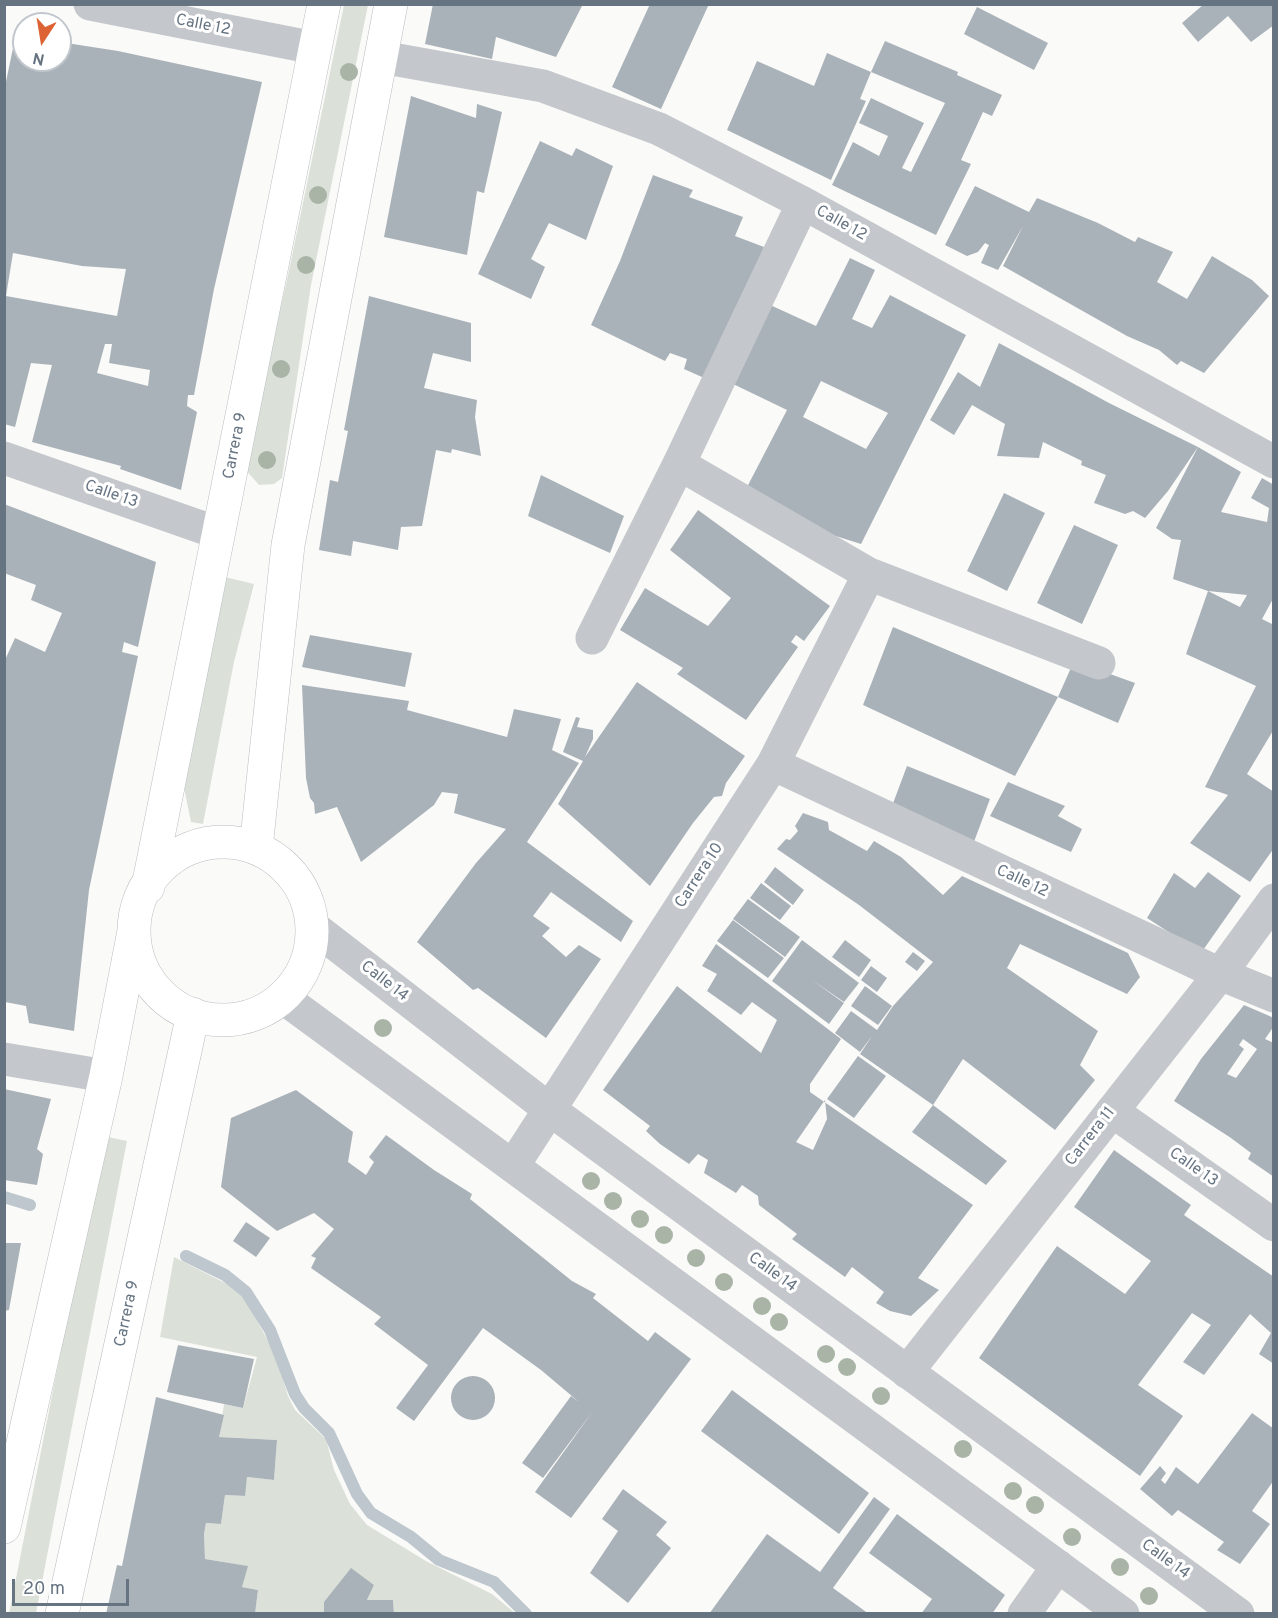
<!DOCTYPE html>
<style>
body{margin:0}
#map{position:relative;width:1278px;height:1618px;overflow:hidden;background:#fafaf8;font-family:Overpass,sans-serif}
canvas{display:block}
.frame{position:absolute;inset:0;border:6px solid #667482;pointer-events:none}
.north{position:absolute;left:12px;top:12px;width:60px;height:60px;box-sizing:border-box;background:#fff;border:2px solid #c2c7cd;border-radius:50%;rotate:192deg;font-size:16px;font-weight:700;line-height:24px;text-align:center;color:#667482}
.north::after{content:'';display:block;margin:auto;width:21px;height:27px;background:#dd6234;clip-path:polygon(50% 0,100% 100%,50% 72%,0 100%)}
.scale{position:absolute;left:12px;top:1579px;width:117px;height:27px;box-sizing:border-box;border:3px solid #667482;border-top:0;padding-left:8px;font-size:18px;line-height:21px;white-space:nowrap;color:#667482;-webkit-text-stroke:4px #fff;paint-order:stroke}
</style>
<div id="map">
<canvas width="1278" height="1618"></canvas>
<div class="frame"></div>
<div class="north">N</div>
<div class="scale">20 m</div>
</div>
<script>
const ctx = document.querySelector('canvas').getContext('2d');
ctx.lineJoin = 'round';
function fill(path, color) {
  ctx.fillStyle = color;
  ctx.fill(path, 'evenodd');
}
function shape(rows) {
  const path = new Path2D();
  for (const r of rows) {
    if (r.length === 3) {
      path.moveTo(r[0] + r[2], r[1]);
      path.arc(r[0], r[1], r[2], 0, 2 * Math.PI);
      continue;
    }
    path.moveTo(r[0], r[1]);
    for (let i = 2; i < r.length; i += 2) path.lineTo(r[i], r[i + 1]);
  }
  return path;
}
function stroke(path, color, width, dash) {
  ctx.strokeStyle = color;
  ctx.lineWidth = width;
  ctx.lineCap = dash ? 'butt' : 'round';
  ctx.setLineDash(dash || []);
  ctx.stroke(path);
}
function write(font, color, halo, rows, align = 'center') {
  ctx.font = font + ' Overpass,sans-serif';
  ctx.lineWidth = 6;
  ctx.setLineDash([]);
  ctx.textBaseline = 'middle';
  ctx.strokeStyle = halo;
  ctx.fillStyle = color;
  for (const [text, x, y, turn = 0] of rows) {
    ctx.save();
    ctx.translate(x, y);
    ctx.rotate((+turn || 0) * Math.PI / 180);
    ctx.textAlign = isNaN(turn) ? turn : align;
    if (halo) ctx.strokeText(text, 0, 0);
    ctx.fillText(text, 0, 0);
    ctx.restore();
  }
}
const green = shape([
 [344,5,368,5,311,285,282,478,274,484,259,485,244,468,287,280],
 [225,577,254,584,234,662,203,824,191,822,183,783],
 [103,1136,127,1141,36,1613,9,1614],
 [174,1257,227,1284,245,1298,276,1356,288,1396,295,1410,326,1439,334,1470,350,1504,367,1525,426,1561,492,1594,515,1613,394,1613,393,1600,367,1600,374,1585,351,1569,325,1602,324,1613,255,1613,258,1590,242,1587,247,1566,205,1559,204,1534,206,1523,221,1524,225,1495,244,1496,247,1477,274,1480,277,1440,219,1437,224,1404,243,1408,257,1357,160,1337]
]);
const stream = shape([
 [4,1197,30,1205],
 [186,1256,225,1275,246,1292,270,1330,295,1394,304,1408,329,1433,357,1494,371,1513,411,1537,439,1560,494,1582,526,1614]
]);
const building = shape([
 [433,4,583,4,556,57,496,37,492,59,425,44],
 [650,4,709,4,661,109,612,87],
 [1204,4,1274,4,1274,25,1251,42,1228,16,1198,42,1182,23],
 [977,7,1048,43,1034,70,964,34],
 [16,34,24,35,24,60,60,60,60,42,118,51,262,82,214,289,194,395,188,395,187,406,197,412,181,490,120,469,121,466,32,442,52,365,31,363,15,427,4,424,4,91],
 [13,253,82,266,126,269,117,316,6,296],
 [105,344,112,344,109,363,150,370,148,386,97,373],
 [885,41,958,72,957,75,1002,95,992,116,983,112,961,160,971,164,936,235,832,185,853,142,879,156,888,136,859,123,871,98,924,123,902,168,911,172,945,103,871,72],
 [827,53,871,72,860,99,866,101,831,180,727,130,757,61,814,86],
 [411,96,476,118,477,104,502,112,484,193,477,191,467,255,384,237],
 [540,141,572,156,576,148,613,166,586,240,549,223,531,259,545,267,531,299,478,274],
 [653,175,693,190,689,197,743,217,735,236,764,247,711,381,684,369,687,359,670,353,665,361,591,325,620,261],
 [975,186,1029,212,1037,198,1098,223,1135,242,1138,237,1173,252,1157,282,1187,299,1212,256,1252,280,1269,296,1204,373,1181,361,1177,365,1159,350,1127,336,1003,266,1023,226,998,270,981,263,989,245,985,243,978,252,967,256,945,245],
 [850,258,875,270,852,319,872,328,890,295,966,335,861,544,823,532,745,491,787,410,731,383,768,304,816,326],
 [821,381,888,413,866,449,803,417],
 [369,296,471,323,471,362,433,353,424,388,477,400,475,417,481,456,452,449,451,453,436,450,422,526,401,527,398,550,353,541,351,556,319,550,330,480,338,482,348,431,344,430],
 [999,343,1109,403,1198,447,1168,491,1145,518,1133,511,1125,514,1094,503,1106,475,1081,465,1082,461,1043,442,1039,458,997,456,1005,424,972,405,954,435,930,420,958,372,980,387],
 [1198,447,1241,472,1221,512,1267,522,1269,508,1251,498,1262,478,1274,485,1274,597,1262,619,1274,625,1274,729,1247,774,1274,792,1274,848,1250,882,1190,843,1228,795,1205,787,1256,686,1186,654,1208,591,1240,607,1247,595,1208,591,1173,579,1181,540,1172,539,1156,528],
 [541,475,624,516,610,553,528,516],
 [1004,493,1045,513,1007,591,967,571],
 [4,504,156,562,138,647,124,642,122,652,138,656,89,890,74,1031,29,1023,26,1006,5,1002,5,660,15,638,45,652,62,613,31,600,36,585,4,573],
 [698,510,830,606,804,641,796,635,791,642,798,647,746,720,677,674,683,668,620,630,645,588,708,626,731,598,670,550],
 [1074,525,1118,545,1082,624,1037,603],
 [893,627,1058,697,1074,661,1135,683,1118,723,1058,697,1015,776,863,705],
 [310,635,412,653,405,687,302,667],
 [637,682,745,756,726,783,722,796,714,797,693,823,650,886,558,804,583,761,563,752,576,717,580,718,577,727,593,730,593,739,585,757],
 [302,685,409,701,407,710,507,737,514,709,561,719,552,750,579,763,527,842,633,921,621,942,551,892,533,916,550,928,542,936,566,957,579,945,601,959,546,1038,478,988,473,990,417,942,476,863,506,829,454,813,458,794,442,792,434,805,361,862,337,807,315,814,314,803,310,798,306,778],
 [907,766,990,799,972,847,889,814],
 [1008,782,1065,806,1058,816,1082,829,1071,852,990,816],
 [803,813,828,822,829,830,867,851,874,841,901,857,943,895,962,876,1128,953,1140,977,1127,994,1020,944,1007,968,1098,1031,1080,1065,1095,1080,1055,1130,963,1059,933,1105,860,1054,872,1036,860,1052,835,1033,851,1011,877,1030,893,1006,933,962,859,905,777,849,786,839,790,840,798,831,795,826],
 [775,867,804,890,793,905,764,882],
 [1208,872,1241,896,1201,953,1147,918,1174,873,1195,888],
 [761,883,791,906,780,920,750,898],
 [748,899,800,937,785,957,733,919],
 [733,920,784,958,768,978,717,941],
 [802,940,859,983,844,1002,812,980,844,1003,829,1024,772,981],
 [845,940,871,960,859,977,832,957],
 [716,944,841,1039,810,1084,810,1092,973,1205,918,1278,939,1290,911,1316,890,1311,876,1303,884,1292,852,1267,845,1277,792,1239,797,1234,759,1205,758,1196,742,1185,736,1193,704,1173,708,1160,698,1154,689,1164,660,1144,646,1131,650,1126,603,1090,677,986,761,1053,777,1020,752,1002,741,1015,707,991,717,974,702,966],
 [825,1100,827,1119,813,1150,796,1142],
 [913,952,925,961,917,971,905,962],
 [871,966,887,978,877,992,861,980],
 [865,986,892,1006,878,1025,851,1006],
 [1244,1005,1274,1018,1274,1026,1265,1039,1274,1043,1274,1177,1248,1159,1251,1153,1231,1138,1174,1101,1201,1059],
 [1243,1039,1257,1049,1236,1078,1227,1074,1244,1049,1239,1045],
 [858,1056,886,1076,854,1118,827,1099],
 [4,1089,51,1099,37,1149,43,1154,37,1185,4,1180],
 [296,1090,353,1132,348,1162,366,1175,374,1162,369,1157,386,1135,434,1170,472,1194,470,1199,572,1281,596,1294,593,1298,648,1341,655,1332,691,1359,571,1518,535,1492,593,1411,543,1478,522,1463,571,1396,579,1402,541,1370,483,1328,414,1421,396,1408,428,1365,374,1324,381,1317,311,1268,316,1258,311,1256,334,1229,314,1213,277,1231,221,1187,231,1118],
 [933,1105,1007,1161,986,1185,912,1132],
 [1114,1150,1191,1205,1184,1215,1274,1277,1274,1364,1259,1354,1271,1333,1250,1314,1204,1375,1183,1362,1211,1325,1192,1313,1138,1385,1183,1416,1140,1476,979,1358,1057,1246,1125,1294,1151,1261,1074,1207],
 [246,1222,270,1238,256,1257,233,1241],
 [4,1243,21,1243,9,1310,4,1311],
 [178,1345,254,1359,243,1408,167,1392],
 [473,1398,22],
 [732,1390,869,1493,839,1534,701,1431],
 [156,1397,224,1415,219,1437,277,1440,274,1480,247,1477,245,1496,225,1495,221,1524,206,1523,204,1534,205,1559,248,1566,242,1587,258,1590,255,1614,106,1614,117,1565,122,1566],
 [1252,1413,1274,1429,1274,1480,1252,1511,1270,1524,1240,1564,1217,1550,1224,1542,1178,1510,1172,1516,1140,1489,1160,1466,1166,1473,1161,1480,1165,1484,1176,1467,1198,1484],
 [623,1489,667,1522,656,1535,671,1548,628,1603,590,1573,618,1531,602,1519],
 [874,1497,890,1509,833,1588,869,1614,709,1614,767,1534,820,1572],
 [897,1514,1005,1595,992,1614,921,1614,932,1599,869,1553],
 [351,1568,374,1585,367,1600,393,1600,394,1614,324,1614,324,1602]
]);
const minor = shape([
 [90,4,315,48],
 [381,57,543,86,659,129,803,203,1274,462],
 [4,458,218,533],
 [679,464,869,574,1099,663],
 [592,638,679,464,803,203],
 [773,764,1220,974,1274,996],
 [4,1059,106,1076],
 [1112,1111,1274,1225],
 [513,1166,773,764,869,574],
 [907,1372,1220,974,1274,900],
 [1024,1614,1058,1566]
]);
const tertiary = shape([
 [312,926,549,1109,1238,1614],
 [282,997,1123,1614]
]);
const primary = shape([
 [256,848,288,545,391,4],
 [148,887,324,4]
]);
const trunk = shape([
 [223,931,89],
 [4,1527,106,1076,134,931],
 [62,1614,193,1014]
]);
const trees = [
 [349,72],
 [318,195],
 [306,265],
 [281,369],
 [267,460],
 [383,1028],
 [591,1181],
 [613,1201],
 [640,1219],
 [664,1235],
 [696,1258],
 [724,1282],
 [762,1306],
 [779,1322],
 [826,1354],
 [847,1367],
 [881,1396],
 [963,1449],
 [1013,1491],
 [1035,1505],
 [1072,1537],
 [1120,1567],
 [1149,1596]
];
const streetNames = [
 ["Calle 12",203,26,11],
 ["Calle 12",841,224,29],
 ["Carrera 9",236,446,-79],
 ["Calle 13",111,495,19],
 ["Carrera 10",700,876,-57],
 ["Calle 12",1022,882,25],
 ["Calle 14",384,982,38],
 ["Carrera 11",1091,1137,-52],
 ["Calle 13",1193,1168,35],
 ["Calle 14",772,1273,36],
 ["Carrera 9",128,1314,-78],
 ["Calle 14",1165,1560,36]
];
fill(green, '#dbe1d9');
stroke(stream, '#bec7cd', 12);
fill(building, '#aab2b9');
stroke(primary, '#b9bdc1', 34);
stroke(trunk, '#b9bcbf', 34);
stroke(minor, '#c4c7cb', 33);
stroke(tertiary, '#c4c7cb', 33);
stroke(primary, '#fff', 33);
stroke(trunk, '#fff', 33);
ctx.fillStyle = '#a9b4a7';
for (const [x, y] of trees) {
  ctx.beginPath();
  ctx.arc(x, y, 9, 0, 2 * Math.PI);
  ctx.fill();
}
write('16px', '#667482', '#fff', streetNames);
</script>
